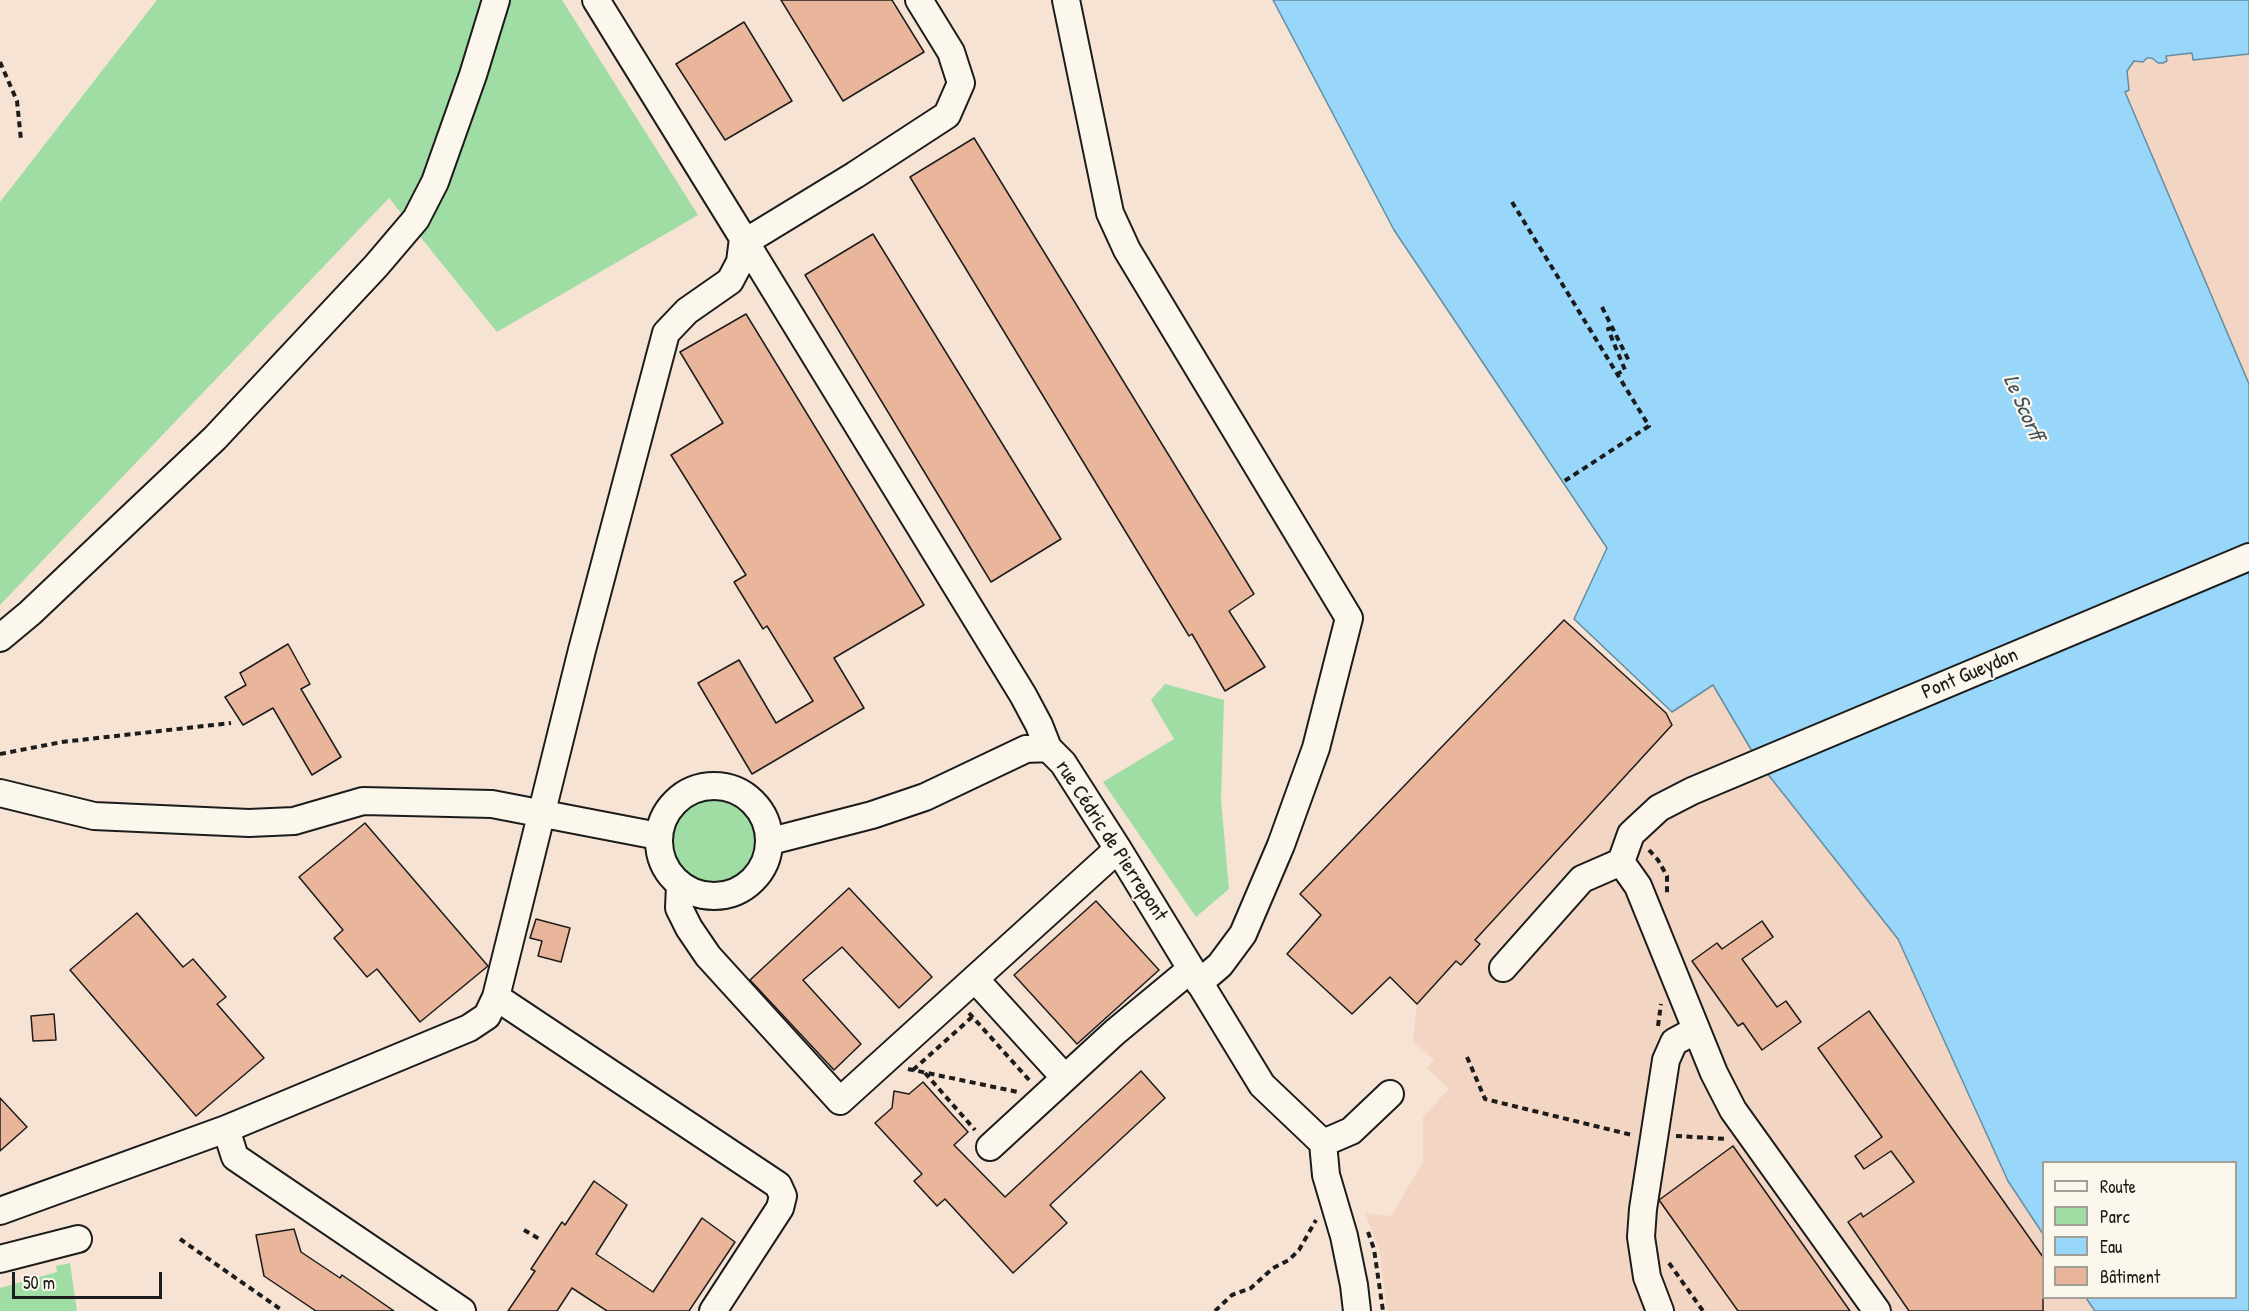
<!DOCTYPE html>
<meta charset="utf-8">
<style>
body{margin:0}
#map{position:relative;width:2249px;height:1311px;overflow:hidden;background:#f6e3d4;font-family:"Patrick Hand",sans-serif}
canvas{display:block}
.legend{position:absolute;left:2042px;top:1161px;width:195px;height:138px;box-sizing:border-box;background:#fbf7ec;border:2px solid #a29f99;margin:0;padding:8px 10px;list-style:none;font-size:18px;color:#1c1c1c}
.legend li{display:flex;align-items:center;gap:12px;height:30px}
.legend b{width:30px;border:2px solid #a29f99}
.scale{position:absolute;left:12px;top:1272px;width:150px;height:27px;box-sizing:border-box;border:3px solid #1c1c1c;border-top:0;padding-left:8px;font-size:18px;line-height:21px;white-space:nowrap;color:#1c1c1c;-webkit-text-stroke:4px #fbf7ec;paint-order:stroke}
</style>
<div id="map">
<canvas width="2249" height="1311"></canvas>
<ul class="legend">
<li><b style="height:8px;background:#fbf7ec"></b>Route</li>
<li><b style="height:16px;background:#9fdda5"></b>Parc</li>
<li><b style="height:16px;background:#98d7f9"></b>Eau</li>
<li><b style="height:16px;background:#e9b59b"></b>Bâtiment</li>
</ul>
<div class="scale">50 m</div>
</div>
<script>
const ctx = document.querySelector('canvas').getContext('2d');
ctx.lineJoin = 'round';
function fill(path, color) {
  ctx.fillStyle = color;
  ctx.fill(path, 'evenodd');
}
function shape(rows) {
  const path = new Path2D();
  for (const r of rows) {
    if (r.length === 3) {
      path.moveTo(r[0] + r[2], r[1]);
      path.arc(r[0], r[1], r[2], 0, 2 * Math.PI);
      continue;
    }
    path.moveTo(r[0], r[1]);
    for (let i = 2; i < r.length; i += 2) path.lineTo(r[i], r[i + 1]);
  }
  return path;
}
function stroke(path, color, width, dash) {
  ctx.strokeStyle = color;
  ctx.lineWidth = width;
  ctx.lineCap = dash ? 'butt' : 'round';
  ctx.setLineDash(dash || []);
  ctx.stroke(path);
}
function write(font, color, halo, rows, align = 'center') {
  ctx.font = font + ' "Patrick Hand",sans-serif';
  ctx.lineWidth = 4.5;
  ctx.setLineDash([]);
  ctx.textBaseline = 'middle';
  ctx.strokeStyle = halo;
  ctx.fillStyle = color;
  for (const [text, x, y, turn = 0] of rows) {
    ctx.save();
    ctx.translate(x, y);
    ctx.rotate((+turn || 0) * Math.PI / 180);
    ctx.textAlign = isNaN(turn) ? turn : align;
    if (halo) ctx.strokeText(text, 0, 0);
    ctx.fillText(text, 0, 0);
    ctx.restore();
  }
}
const built = shape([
 [2160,0,2249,0,2249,384,2125,92,2129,90,2127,71,2132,62,2143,62,2151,58,2158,63],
 [1713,685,1759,763,1898,939,2008,1181,2043,1234,2044,1298,2086,1298,2095,1311,1387,1311,1379,1249,1365,1213,1391,1216,1423,1162,1423,1117,1449,1089,1427,1068,1434,1060,1413,1041,1417,1004,1456,961,1461,965,1479,944,1475,940,1672,725,1666,714]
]);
const green = shape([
 [157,0,562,0,698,215,497,332,389,198,0,605,0,202],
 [1165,684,1224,700,1221,800,1229,889,1196,917,1103,782,1174,739,1151,700],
 [714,839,44],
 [70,1263,77,1311,0,1311,0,1288,57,1272,56,1266]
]);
const water = shape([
 [1273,0,2249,0,2249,54,2193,60,2192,53,2166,56,2167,61,2163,63,2158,63,2152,58,2147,58,2143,62,2134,61,2127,71,2129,90,2125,92,2249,384,2249,1311,2095,1311,2086,1298,2236,1298,2236,1162,2044,1162,2043,1234,2008,1181,1898,939,1759,763,1713,685,1672,712,1574,619,1607,548,1394,230,1273,0]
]);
const building = shape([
 [781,0,892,0,924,52,843,101,781,0],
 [744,22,792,101,725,140,676,64,744,22],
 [974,138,1254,594,1229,611,1265,667,1225,691,1192,634,1189,636,910,177,974,138],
 [873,234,1061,539,991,582,805,275,873,234],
 [746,314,924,605,834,658,864,708,752,774,698,683,739,660,776,723,813,701,767,626,763,629,734,582,746,575,671,455,723,423,680,352,746,314],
 [1564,620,1666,713,1672,725,1475,940,1480,944,1461,965,1456,961,1417,1004,1390,977,1352,1014,1287,954,1321,915,1300,894,1564,620],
 [288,644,310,684,301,689,341,757,312,775,273,708,243,725,225,697,246,685,240,673,288,644],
 [365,823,488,966,420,1022,377,969,367,977,334,938,343,930,299,877,365,823],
 [849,888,932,977,899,1008,842,947,803,980,861,1044,834,1070,750,980,849,888],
 [1096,901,1159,970,1077,1044,1014,975,1096,901],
 [137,913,183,967,193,959,226,997,217,1004,264,1058,196,1116,70,970,137,913],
 [536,919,570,928,561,962,538,956,542,941,530,938,536,919],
 [1762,921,1773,937,1742,959,1777,1007,1786,1001,1801,1022,1762,1050,1743,1023,1738,1026,1692,961,1717,943,1722,949,1762,921],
 [1869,1011,2043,1257,2043,1311,1909,1311,1848,1222,1861,1213,1863,1217,1914,1182,1891,1151,1864,1169,1855,1156,1882,1137,1818,1048,1869,1011],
 [54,1014,56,1040,33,1041,31,1016,54,1014],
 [1141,1071,1165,1098,1050,1205,1067,1223,1013,1273,945,1199,937,1206,914,1181,922,1174,875,1123,892,1108,894,1091,909,1094,923,1082,968,1132,954,1145,1005,1197,1141,1071],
 [0,1098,27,1127,0,1151,0,1098],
 [1733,1146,1850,1311,1738,1311,1659,1200,1733,1146],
 [594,1181,627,1205,596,1254,653,1292,702,1218,735,1242,689,1311,607,1311,572,1288,557,1311,508,1311,535,1271,531,1269,562,1222,565,1225,594,1181],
 [294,1229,301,1252,340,1278,342,1275,394,1311,316,1311,264,1276,256,1235,294,1229]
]);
const path = shape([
 [0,62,17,101,21,140],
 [1512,202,1649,426,1563,482],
 [1602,307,1629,361],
 [1612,328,1608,329,1625,370,1617,374],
 [0,754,62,742,231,723],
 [1649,850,1658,860,1667,876,1667,896],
 [969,1013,1030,1081],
 [1658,1026,1661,1004],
 [1467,1057,1485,1099,1632,1135],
 [908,1069,1018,1092],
 [913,1070,972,1017],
 [925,1073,975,1130],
 [1676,1136,1728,1139],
 [524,1230,541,1240],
 [1368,1232,1374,1249,1383,1311],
 [180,1239,283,1311],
 [1669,1263,1703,1311],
 [1215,1311,1232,1295,1251,1288,1273,1268,1289,1260,1299,1250,1316,1220]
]);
const minor = shape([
 [919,0,951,52,961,83,947,115,855,175,755,236,743,238,1023,695,1039,725,1048,748],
 [1066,0,1110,213,1127,250,1349,618,1316,748,1281,845,1243,934,1220,965,1199,983],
 [0,638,30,613,215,438,376,266,416,219,435,182,473,75,496,0],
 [714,841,55],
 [0,793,94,816,249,823,294,821,363,801,492,804,658,836],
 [771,841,872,815,925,797,1026,749,1048,748,1063,763,1118,849,1262,1085,1323,1143],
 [1621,862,1638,886,1714,1073,1733,1110,1877,1311],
 [680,885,679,908,689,928,708,956,840,1101,1118,849],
 [1503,968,1582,879,1621,862,1631,834,1659,808,1692,791,2249,557],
 [975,979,1065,1078],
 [496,997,778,1185,783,1196,780,1208,713,1311],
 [226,1129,235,1157,462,1311],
 [1323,1143,1326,1175,1344,1236,1354,1285,1357,1311],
 [1323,1143,1351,1131,1390,1094],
 [990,1147,1115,1032,1191,969],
 [0,1211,226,1129,469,1028,487,1016,496,997,582,650,666,333,687,311,730,281,740,262,743,238,596,0],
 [0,1259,78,1239],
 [1660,1311,1647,1277,1641,1237,1643,1209,1666,1060,1674,1042,1696,1030]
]);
const streetNames = [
 ["Pont Gueydon",1970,674,-23],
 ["rue Cédric de Pierrepont",1111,841,57]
];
const waterNames = [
 ["Le Scorff",2023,408,66]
];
fill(built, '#f2d5c3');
fill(green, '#9fdda5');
fill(water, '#98d7f9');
stroke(water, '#668ca1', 1.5);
fill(building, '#e9b59b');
stroke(building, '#1c1c1c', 1.5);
stroke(minor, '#1c1c1c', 30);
stroke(path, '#1c1c1c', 4, [6, 4.5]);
stroke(minor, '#fbf7ec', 26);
write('21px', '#1c1c1c', '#fbf7ec', streetNames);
write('italic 22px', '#41545e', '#fbf7ec', waterNames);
</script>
